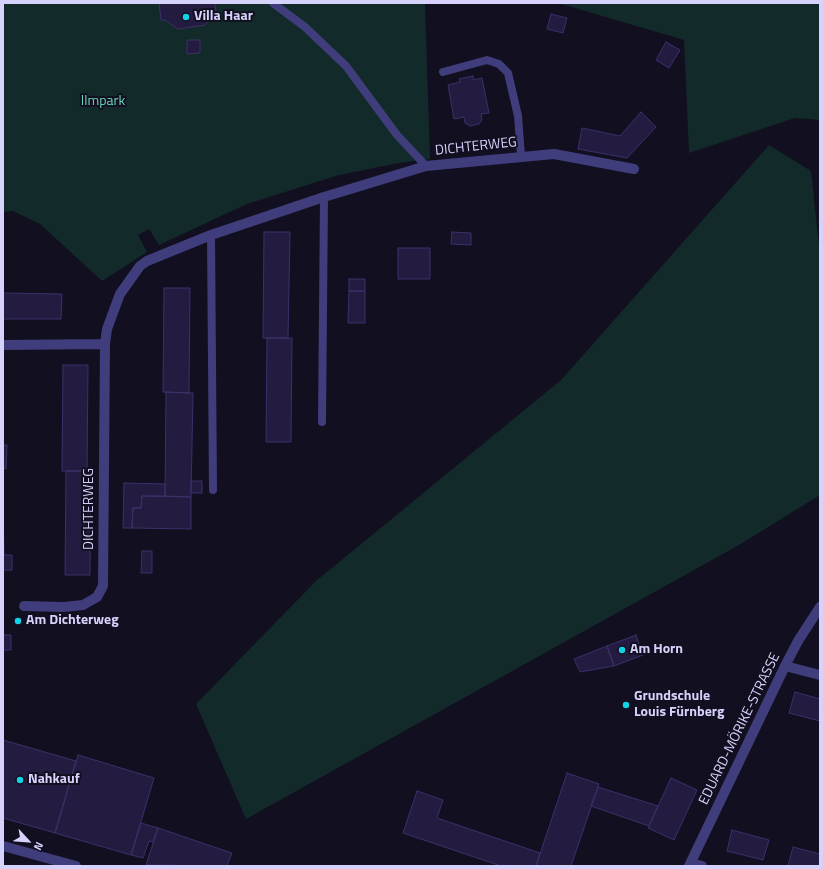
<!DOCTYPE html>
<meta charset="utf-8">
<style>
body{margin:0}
#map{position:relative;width:823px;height:869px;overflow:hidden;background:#120f20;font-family:"Titillium Web",sans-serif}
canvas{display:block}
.frame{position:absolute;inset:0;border:4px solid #d6d2fc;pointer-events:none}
.north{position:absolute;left:8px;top:821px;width:40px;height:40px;-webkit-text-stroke:3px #120f20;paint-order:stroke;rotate:116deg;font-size:11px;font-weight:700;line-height:16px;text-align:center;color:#d6d2fc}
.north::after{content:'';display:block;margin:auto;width:14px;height:18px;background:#d6d2fc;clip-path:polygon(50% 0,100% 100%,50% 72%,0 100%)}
</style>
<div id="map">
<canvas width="823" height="869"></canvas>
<div class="frame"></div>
<div class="north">N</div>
</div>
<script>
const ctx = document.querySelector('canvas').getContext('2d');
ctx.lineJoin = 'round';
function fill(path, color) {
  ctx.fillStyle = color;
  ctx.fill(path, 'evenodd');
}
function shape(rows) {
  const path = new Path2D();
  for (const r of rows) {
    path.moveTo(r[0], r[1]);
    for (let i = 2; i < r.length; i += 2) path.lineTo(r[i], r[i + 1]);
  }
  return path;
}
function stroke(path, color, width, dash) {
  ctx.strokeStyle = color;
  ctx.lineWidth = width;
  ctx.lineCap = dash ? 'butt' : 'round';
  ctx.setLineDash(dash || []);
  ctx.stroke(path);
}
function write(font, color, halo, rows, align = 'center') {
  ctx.font = font + ' "Titillium Web",sans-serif';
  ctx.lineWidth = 4;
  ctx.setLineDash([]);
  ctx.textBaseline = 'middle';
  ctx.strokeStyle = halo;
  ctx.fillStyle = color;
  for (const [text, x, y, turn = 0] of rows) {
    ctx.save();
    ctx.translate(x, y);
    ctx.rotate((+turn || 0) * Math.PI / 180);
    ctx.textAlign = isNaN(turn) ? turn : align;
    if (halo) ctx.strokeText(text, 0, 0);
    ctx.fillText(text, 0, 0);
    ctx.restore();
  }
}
const green = shape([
 [3,3,425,3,430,159,399,163,339,175,247,204,159,245,149,229,138,235,147,252,102,281,40,224,13,211,3,212],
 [558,3,820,3,820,120,795,118,689,153,684,40],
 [769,145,811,171,820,256,820,495,739,545,246,819,196,704,316,581,561,380]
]);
const building = shape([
 [159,3,215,3,216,13,214,14,205,25,178,29,165,20,161,20,159,3],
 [551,14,567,18,563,33,547,29,551,14],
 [187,40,200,40,200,53,187,54,187,40],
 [666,42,680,50,669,68,656,60,666,42],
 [473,76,473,80,482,78,489,113,481,114,482,120,479,124,470,126,465,123,464,117,454,119,448,85,460,82,459,79,473,76],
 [641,112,656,127,627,158,578,149,582,128,620,136,641,112],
 [264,232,290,232,288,338,263,338,264,232],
 [452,232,471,233,471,245,451,244,452,232],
 [398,248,430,248,430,279,398,279,398,248],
 [349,279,365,279,365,291,349,291,349,279],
 [164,288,190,288,189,393,163,392,164,288],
 [349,291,365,291,365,323,348,323,349,291],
 [3,293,62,294,61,319,3,319,3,293],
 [267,338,292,338,291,442,266,442,267,338],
 [63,365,88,365,87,471,62,471,63,365],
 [166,392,193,393,191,497,165,496,166,392],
 [3,445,7,445,6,469,3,468,3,445],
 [66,471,91,471,90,575,65,575,66,471],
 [191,481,202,481,202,493,191,493,191,481],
 [124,483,165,484,165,496,142,496,141,508,133,508,132,528,123,528,124,483],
 [142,496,191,497,191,529,132,528,133,508,141,508,142,496],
 [3,510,4,555,12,555,12,570,3,570,3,587,3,510],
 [142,551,152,551,152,573,141,573,142,551],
 [3,635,11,635,11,650,3,650,3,635],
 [636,635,643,655,614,666,607,646,636,635],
 [607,646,614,666,580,672,574,659,607,646],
 [795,692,820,699,820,721,789,713,795,692],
 [3,740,76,761,55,833,3,818,3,740],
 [78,755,154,778,131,855,55,833,78,755],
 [567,773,599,784,598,787,571,866,536,866,567,773],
 [671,778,697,790,674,840,648,828,671,778],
 [598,787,658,806,649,826,591,806,598,787],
 [417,791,443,800,437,818,540,853,536,866,501,866,403,833,417,791],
 [141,823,158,828,153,842,149,841,143,858,131,855,141,823],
 [158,828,232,853,227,866,146,865,158,828],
 [732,830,769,840,763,860,727,851,732,830],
 [793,847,820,854,820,866,788,866,793,847]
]);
const service = shape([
 [273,3,305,27,346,66,397,135,426,166],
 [443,72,487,60,499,64,508,73,518,116,521,156],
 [211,235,213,490],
 [322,422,324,197]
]);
const minor = shape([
 [3,345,105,344,107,329,120,294,140,266,147,261,211,235,324,197,426,166,554,154,634,169],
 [24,606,64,607,83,605,97,597,103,586,105,344],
 [785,666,820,675],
 [3,846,76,866],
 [691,863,702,866],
 [689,866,785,666,798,641,820,607]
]);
const markers = [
 [186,17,4,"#12d2e7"],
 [18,621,4,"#12d2e7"],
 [622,650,4,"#12d2e7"],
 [626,705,4,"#12d2e7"],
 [20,780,4,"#12d2e7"]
];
const poiNames = [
 ["Villa Haar",194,17],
 ["Am Dichterweg",26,621],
 ["Am Horn",630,650],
 ["Grundschule",634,697],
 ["Louis Fürnberg",634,713],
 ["Nahkauf",28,780]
];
const parkNames = [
 ["Ilmpark",103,102]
];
const streetNames = [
 ["DICHTERWEG",476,147,-6],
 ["DICHTERWEG",90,509,-90],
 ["EDUARD-MÖRIKE-STRASSE",740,729,-64]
];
fill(green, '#122a29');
fill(building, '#241c40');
stroke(building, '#3c306a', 1);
stroke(service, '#403d7c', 8);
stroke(minor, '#403d7c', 10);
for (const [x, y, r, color] of markers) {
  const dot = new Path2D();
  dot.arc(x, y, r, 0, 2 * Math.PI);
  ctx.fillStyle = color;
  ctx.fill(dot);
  stroke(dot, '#120f20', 1.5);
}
write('bold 14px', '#d6d2fc', '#120f20', poiNames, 'left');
write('14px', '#64d6b9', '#120f20', parkNames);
write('14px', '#d6d2fc', '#120f20', streetNames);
</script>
